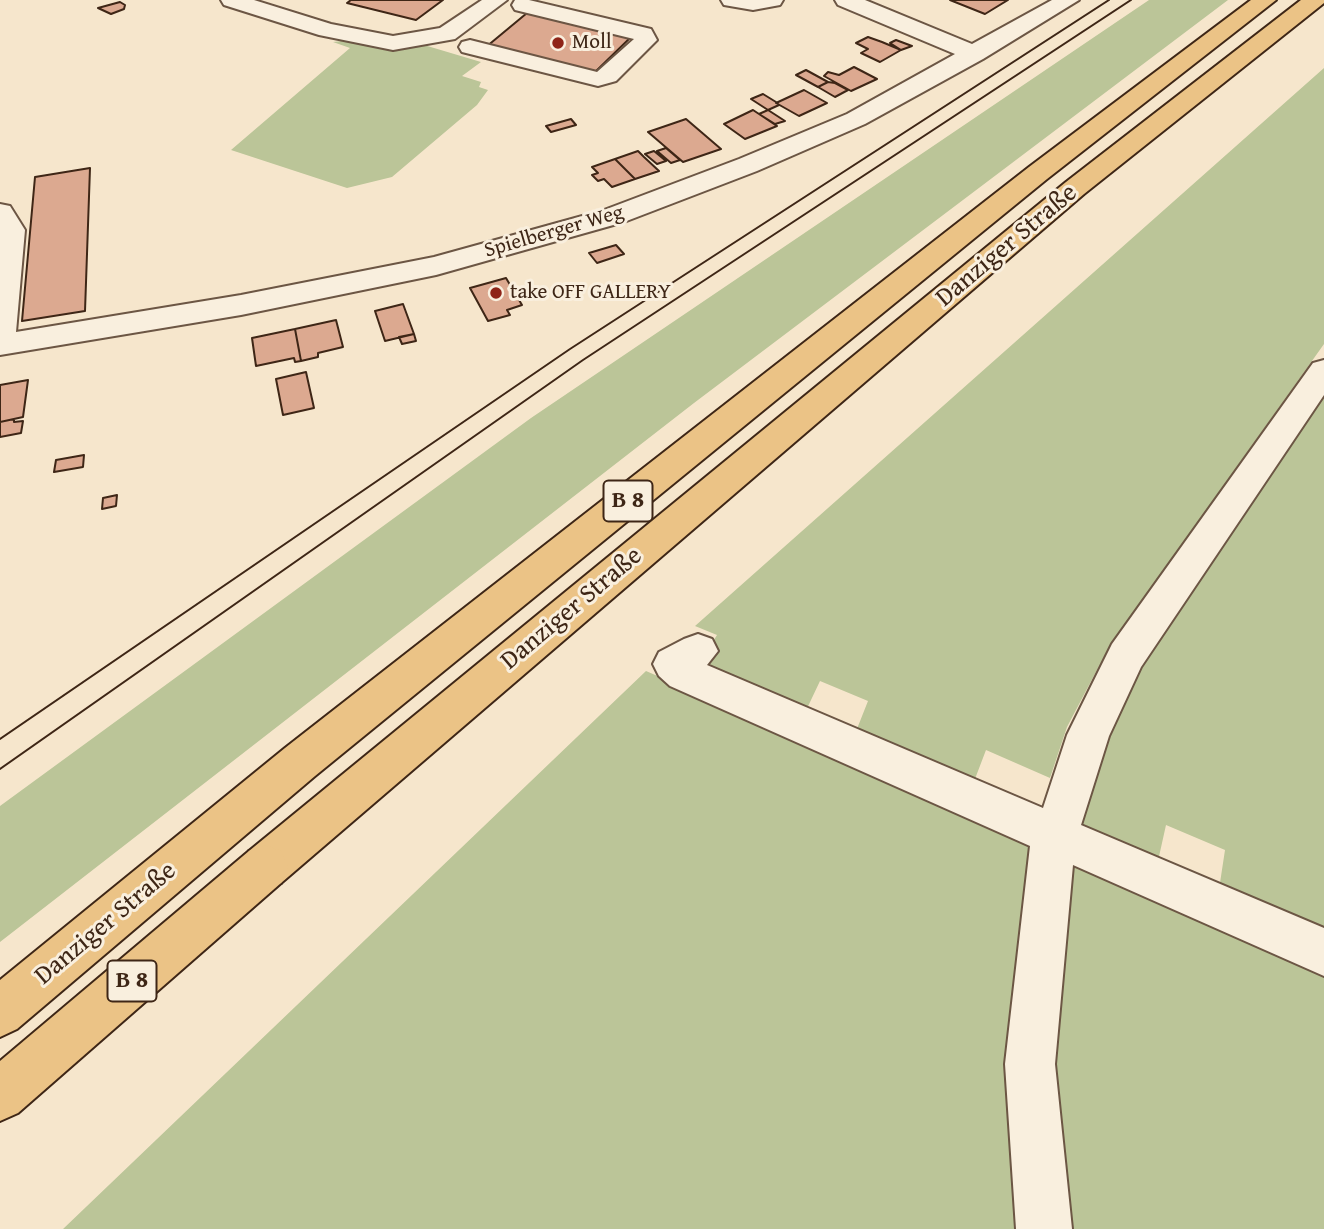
<!DOCTYPE html>
<meta charset="utf-8">
<style>
body{margin:0}
canvas{display:block;background:#f6e6cc}
</style>
<canvas width="1324" height="1229"></canvas>
<script>
const ctx = document.querySelector('canvas').getContext('2d');
ctx.lineJoin = 'round';
function fill(path, color) {
  ctx.fillStyle = color;
  ctx.fill(path, 'evenodd');
}
function shape(rows) {
  const path = new Path2D();
  for (const r of rows) {
    path.moveTo(r[0], r[1]);
    for (let i = 2; i < r.length; i += 2) path.lineTo(r[i], r[i + 1]);
  }
  return path;
}
function stroke(path, color, width, dash) {
  ctx.strokeStyle = color;
  ctx.lineWidth = width;
  ctx.lineCap = dash ? 'butt' : 'round';
  ctx.setLineDash(dash || []);
  ctx.stroke(path);
}
function write(font, color, halo, rows, align = 'center') {
  ctx.font = font + ' "Gentium Book Plus",serif';
  ctx.lineWidth = 6;
  ctx.setLineDash([]);
  ctx.textBaseline = 'middle';
  ctx.strokeStyle = halo;
  ctx.fillStyle = color;
  for (const [text, x, y, turn = 0] of rows) {
    ctx.save();
    ctx.translate(x, y);
    ctx.rotate((+turn || 0) * Math.PI / 180);
    ctx.textAlign = isNaN(turn) ? turn : align;
    if (halo) ctx.strokeText(text, 0, 0);
    ctx.fillText(text, 0, 0);
    ctx.restore();
  }
}
const green = shape([
 [1149,0,1228,0,694,403,0,942,0,806,531,418],
 [342,41,382,47,424,45,481,62,462,76,481,82,479,87,488,90,477,105,392,177,347,188,231,150,350,48,333,42],
 [1324,68,1324,344,1109,647,1067,727,1050,778,986,750,970,792,851,744,868,701,820,681,802,719,694,672,717,635,695,626],
 [1324,394,1324,939,1218,896,1225,850,1166,825,1156,870,1078,837,1109,737,1144,661],
 [646,671,1024,835,1032,847,1020,1229,63,1229],
 [1073,864,1324,965,1324,1229,1068,1229,1052,1063]
]);
const building = shape([
 [351,0,443,0,416,20,347,3,351,0],
 [950,0,1008,0,985,14,950,0],
 [120,2,125,5,124,9,111,14,98,8,120,2],
 [527,13,630,38,592,75,486,47,527,13],
 [868,37,882,42,901,50,880,62,861,53,868,49,856,43,868,37],
 [896,40,912,46,901,50,890,43,896,40],
 [854,67,877,79,851,91,824,76,828,72,839,75,854,67],
 [806,70,828,82,818,87,796,75,806,70],
 [828,82,835,83,848,90,835,97,818,87,828,82],
 [804,90,827,103,799,116,776,103,804,90],
 [763,94,776,102,779,105,768,110,751,99,763,94],
 [753,110,777,126,745,139,724,124,753,110],
 [768,110,785,121,775,124,759,114,768,110],
 [571,119,576,125,551,132,546,126,571,119],
 [686,119,721,149,683,162,648,132,686,119],
 [666,148,680,160,671,163,657,151,666,148],
 [638,151,644,157,659,171,635,179,615,159,638,151],
 [654,151,666,161,657,164,645,154,654,151],
 [615,159,635,179,612,187,604,179,598,181,592,175,598,173,592,167,615,159],
 [90,168,85,311,22,321,35,177,90,168],
 [616,245,624,254,597,263,589,253,616,245],
 [506,278,522,305,507,310,510,315,488,321,470,288,506,278],
 [403,304,414,334,385,341,375,311,403,304],
 [336,320,343,347,318,353,318,357,301,361,295,329,336,320],
 [295,329,301,361,295,362,294,358,256,366,252,338,295,329],
 [414,334,416,341,402,344,399,337,414,334],
 [306,372,314,408,283,415,276,379,306,372],
 [28,380,23,417,0,422,0,385,28,380],
 [14,419,14,422,23,421,21,433,0,437,0,422,14,419],
 [84,455,83,467,54,472,56,460,84,455],
 [117,495,116,506,102,509,103,498,117,495]
]);
const minor = shape([
 [221,0,254,0,331,24,393,36,440,28,482,0,507,0,455,39,393,50,319,35,224,5,221,0],
 [515,0,529,0,651,29,657,40,616,81,598,86,462,52,459,47,462,42,470,40,597,72,634,39,515,10,512,5,515,0],
 [721,0,783,0,780,5,753,10,724,5,721,0],
 [835,0,865,0,972,44,1052,0,1079,0,983,59,865,124,757,171,624,222,436,275,241,315,0,355,0,204,10,206,25,230,16,332,241,295,434,257,604,210,739,159,847,114,955,54,838,5,835,0],
 [1324,360,1324,395,1141,667,1109,736,1081,825,1324,928,1324,976,1073,865,1055,1064,1072,1229,1016,1229,1005,1064,1030,846,670,686,659,676,653,664,659,652,684,639,698,634,712,639,718,651,707,665,1043,808,1067,735,1112,644,1313,363,1324,360]
]);
const major = shape([
 [1251,0,1276,0,1047,179,315,776,17,1029,0,1037,0,980,285,748,1029,167,1251,0],
 [1301,0,1324,0,1324,3,1084,194,281,883,265,889,249,883,242,867,249,851,1066,182,1301,0]
]);
const highway = shape([
 [265,845,281,851,288,867,281,883,18,1113,0,1121,0,1061,249,851,265,845]
]);
const tram = shape([
 [0,739,570,349,1109,0],
 [0,769,583,360,1131,0]
]);
const markers = [
 [558,43,7,"#8f2418"],
 [496,293,7,"#8f2418"]
];
const farPoinames = [
 ["Moll",572,43],
 ["take OFF GALLERY",510,293]
];
const farStreetnames = [
 ["Spielberger Weg",554,232,-16]
];
const shields = [
 [628,501,49],
 [132,981,49]
];
const shieldNames = [
 ["B 8",628,501],
 ["B 8",132,981]
];
const streetNames = [
 ["Danziger Straße",1007,246,-40],
 ["Danziger Straße",572,609,-40],
 ["Danziger Straße",106,924,-40]
];
fill(green, '#bbc598');
fill(building, '#dca990');
stroke(building, '#3e2616', 2);
stroke(minor, '#6c5644', 4);
stroke(major, '#3e2616', 4);
stroke(highway, '#3e2616', 4);
fill(minor, '#f9efde');
fill(major, '#ebc386');
fill(highway, '#ebc386');
stroke(tram, '#3e2616', 2);
for (const [x, y, r, color] of markers) {
  const dot = new Path2D();
  dot.arc(x, y, r, 0, 2 * Math.PI);
  ctx.fillStyle = color;
  ctx.fill(dot);
  stroke(dot, '#f9efde', 2.5);
}
write('21px', '#3e2616', '#f9efde', farPoinames, 'left');
write('21px', '#3e2616', '#f9efde', farStreetnames);
for (const [x, y, w] of shields) {
  const box = new Path2D();
  box.roundRect(x - w / 2, y - 20.5, w, 41, 5);
  ctx.fillStyle = '#f9efde';
  ctx.fill(box);
  stroke(box, '#3e2616', 2);
}
write('bold 24px', '#3e2616', null, shieldNames);
write('26px', '#3e2616', '#f9efde', streetNames);
</script>
